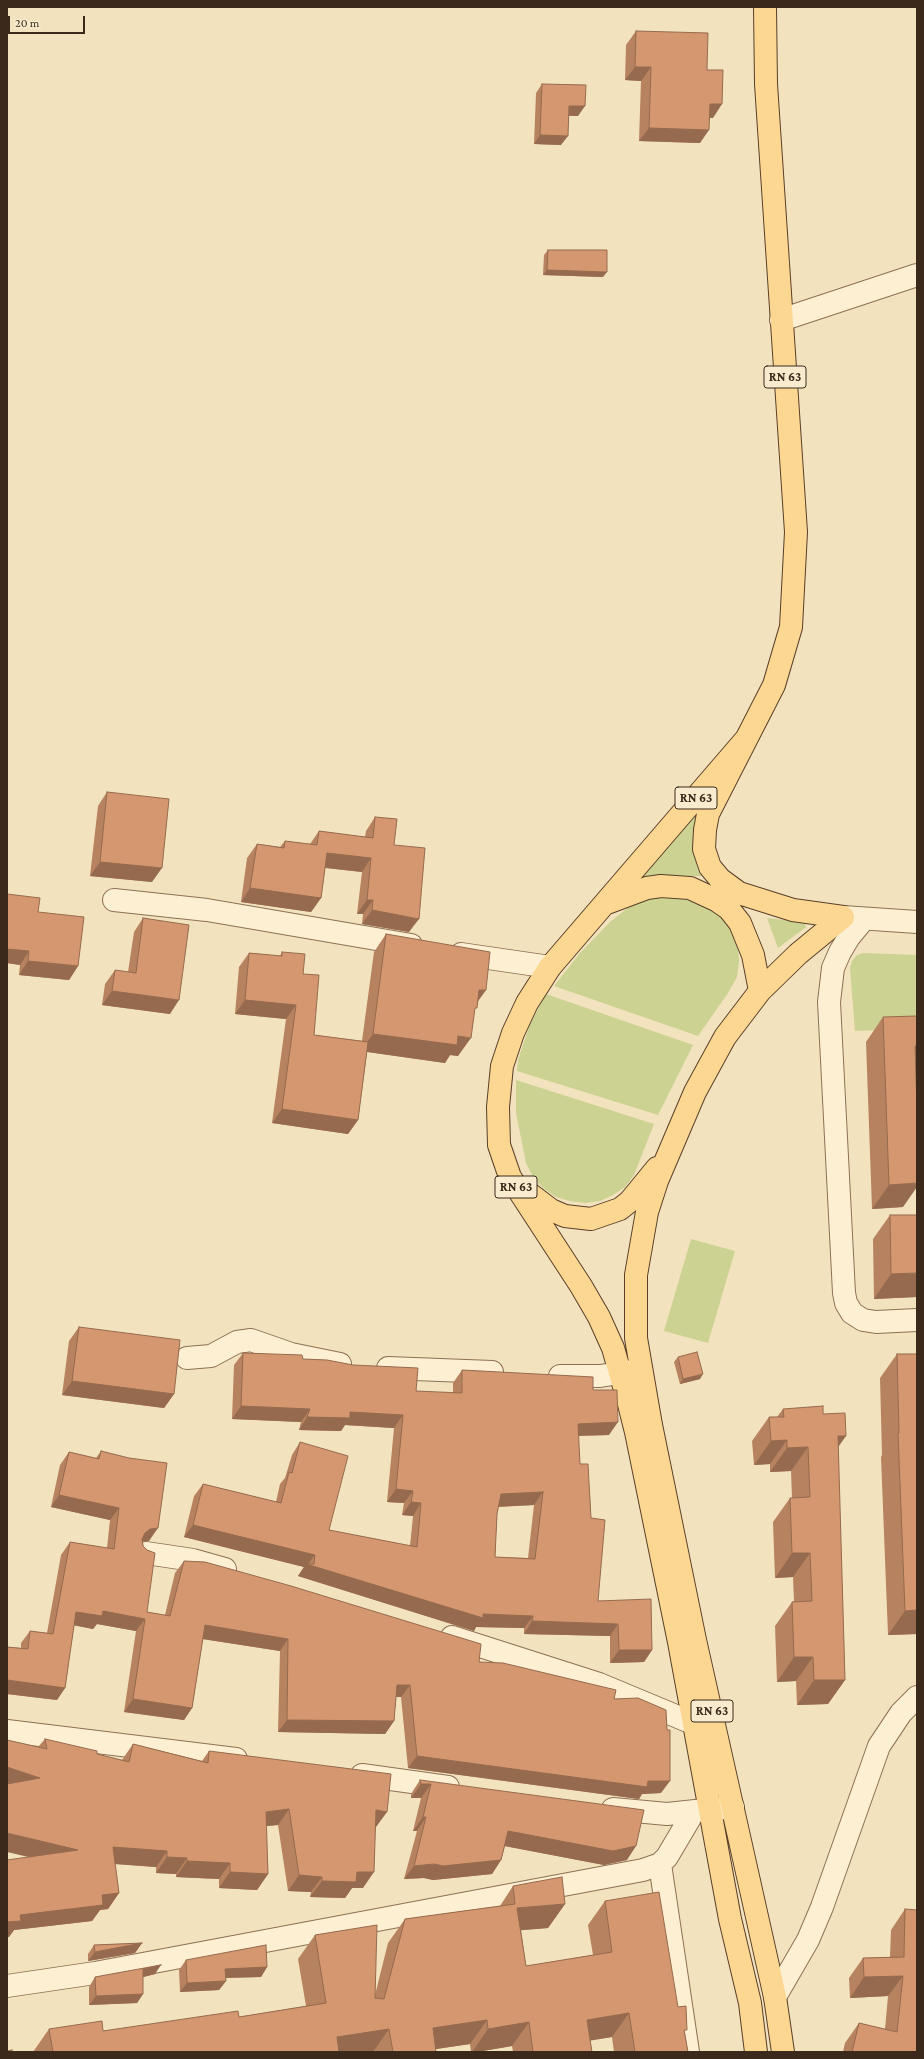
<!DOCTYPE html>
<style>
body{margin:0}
#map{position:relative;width:924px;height:2059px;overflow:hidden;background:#f3e2be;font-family:"Crimson Pro",serif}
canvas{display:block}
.frame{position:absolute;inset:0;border:8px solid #3b2a1b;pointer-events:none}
.scale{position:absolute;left:8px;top:16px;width:77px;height:18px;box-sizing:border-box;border:2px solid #3b2a1b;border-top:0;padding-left:5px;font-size:12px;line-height:14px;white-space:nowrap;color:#3b2a1b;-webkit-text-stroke:3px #f9ecce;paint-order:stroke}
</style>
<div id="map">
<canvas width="924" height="2059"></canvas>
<div class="frame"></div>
<div class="scale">20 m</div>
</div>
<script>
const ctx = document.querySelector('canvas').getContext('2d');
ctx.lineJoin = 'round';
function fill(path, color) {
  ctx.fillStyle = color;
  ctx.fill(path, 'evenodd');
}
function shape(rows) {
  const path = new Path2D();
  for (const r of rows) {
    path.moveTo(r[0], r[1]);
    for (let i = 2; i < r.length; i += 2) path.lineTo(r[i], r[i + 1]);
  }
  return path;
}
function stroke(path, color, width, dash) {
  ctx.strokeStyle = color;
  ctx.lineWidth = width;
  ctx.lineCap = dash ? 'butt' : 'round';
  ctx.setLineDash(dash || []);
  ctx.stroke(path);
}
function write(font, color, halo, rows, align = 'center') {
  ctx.font = font + ' "Crimson Pro",serif';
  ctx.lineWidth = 4;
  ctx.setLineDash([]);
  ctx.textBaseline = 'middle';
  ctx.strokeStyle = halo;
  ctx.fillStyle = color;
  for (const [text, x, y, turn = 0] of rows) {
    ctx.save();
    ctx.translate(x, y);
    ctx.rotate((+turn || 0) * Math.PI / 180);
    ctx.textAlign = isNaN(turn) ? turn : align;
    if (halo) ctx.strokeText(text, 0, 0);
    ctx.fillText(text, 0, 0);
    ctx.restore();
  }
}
const green = shape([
 [699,803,692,848,698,870,702,876,668,876,633,884],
 [664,892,707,902,728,922,738,948,739,962,737,977,728,993,698,1036,554,986,580,953,610,922,635,902],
 [767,918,804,922,806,927,778,948],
 [864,953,917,955,917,1029,855,1031,850,968,852,961,857,955],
 [546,994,693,1045,658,1115,517,1071,518,1060,530,1024],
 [516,1080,654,1124,634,1175,625,1187,613,1195,600,1201,585,1203,570,1201,556,1197,543,1188,533,1177,526,1163,516,1113],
 [691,1239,735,1251,708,1343,664,1331]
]);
const minor = shape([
 [781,320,917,275],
 [114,900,207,910,411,945],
 [864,919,849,937,840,952,833,968,829,1002,844,1293,846,1303,852,1313,863,1320,876,1322,917,1320],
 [461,954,550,967],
 [187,1358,211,1356,237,1342,251,1340,291,1354,340,1364],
 [388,1368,492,1372],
 [560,1376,600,1376,639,1370],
 [146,1553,193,1560,225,1569],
 [452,1637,599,1684,695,1724],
 [7,1731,236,1759],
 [362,1775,448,1787],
 [613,1809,667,1814,733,1807],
 [660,1864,688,2052],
 [7,1986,95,1973,643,1870,660,1864,667,1857,693,1813],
 [775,1997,808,1940,822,1907,879,1746,901,1713,917,1697]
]);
const tertiary = shape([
 [843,917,917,922]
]);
const primary = shape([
 [765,7,766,84,796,532,791,627,774,685,708,814,705,830,704,849,710,867,720,879,739,893,793,910,843,917],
 [747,738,550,967,527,1003,513,1033,502,1066,498,1107,499,1145,510,1177,581,1286,599,1317,613,1348,629,1404,636,1432,679,1642,730,1919,750,2003,756,2052],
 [607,903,647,888,661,886,690,888,716,900,729,909,740,923,753,955,760,991],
 [526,1191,551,1210,565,1216,591,1219,620,1209,630,1201,657,1168],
 [783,2052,775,1997,695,1640,651,1425,636,1338,636,1275,647,1212,657,1181,695,1092,725,1037,760,991,798,954,843,917]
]);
const wall = shape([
 [636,31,707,70,713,118,710,118,700,143,639,141,641,81,625,80,626,45],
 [542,84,578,116,569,116,561,145,534,144,536,93],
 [548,250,603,277,543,275,544,255],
 [107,792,152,882,90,876,98,806],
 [375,817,394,845,409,932,362,924,363,914,357,914,362,872,325,868,321,898,311,912,241,902,247,858,257,844,280,847,285,841,310,844,319,831,365,837,366,831],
 [7,894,78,966,69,980,19,975,20,965,7,963],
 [143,918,170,1014,102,1005,105,984,115,970,128,972,134,932],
 [386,934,486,990,478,1001,458,1056,450,1055,445,1063,367,1052,358,1120,348,1134,272,1123,286,1019,235,1014,239,967,249,953,280,956,282,952,303,974,314,1035,362,1041,374,952],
 [883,1017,916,1070,903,1207,872,1209,866,1042],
 [890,1215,917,1297,874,1299,873,1239],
 [79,1327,174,1394,164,1408,62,1395,69,1341],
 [243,1353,303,1359,416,1391,453,1393,453,1383,462,1370,593,1390,609,1435,578,1436,580,1464,591,1518,598,1601,652,1650,644,1662,610,1663,610,1636,524,1634,524,1628,476,1627,474,1631,298,1576,304,1567,184,1537,194,1496,203,1484,276,1502,280,1484,285,1478,292,1455,300,1442,329,1530,410,1546,413,1516,402,1515,404,1503,387,1502,394,1428,345,1425,341,1431,299,1430,301,1422,232,1419,234,1365],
 [534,1505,528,1558,495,1557,497,1514,498,1507],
 [897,1354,917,1354,917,1634,888,1635,881,1457,882,1455,880,1378],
 [678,1357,700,1379,680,1384,674,1362],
 [783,1409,823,1414,838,1447,845,1680,828,1704,797,1705,796,1681,777,1682,775,1626,792,1602,794,1601,793,1577,775,1578,773,1522,790,1498,792,1498,791,1471,770,1472,770,1464,754,1465,752,1441,769,1417,777,1417],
 [101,1451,149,1541,143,1541,147,1612,165,1615,175,1573,184,1561,479,1662,614,1699,661,1793,642,1794,639,1799,408,1768,401,1697,396,1697,394,1721,385,1734,278,1732,280,1651,203,1639,192,1708,184,1720,124,1712,136,1631,97,1624,93,1629,74,1625,65,1688,57,1700,7,1694,7,1647,21,1648,21,1643,30,1631,47,1633,61,1555,70,1542,107,1548,110,1520,51,1507,60,1465,69,1452,96,1458],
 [45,1739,97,1754,122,1760,133,1744,202,1761,209,1751,376,1827,363,1888,352,1888,345,1898,310,1897,311,1892,288,1891,278,1825,266,1826,268,1874,257,1890,219,1888,219,1879,176,1877,176,1874,156,1873,156,1867,115,1864,119,1893,108,1909,100,1910,92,1921,14,1930,9,1937,28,1857,38,1747],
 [420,1780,627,1860,604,1865,505,1846,501,1860,492,1874,433,1880,424,1878,404,1879,417,1831,413,1831,421,1798,411,1798,411,1794],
 [513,1886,565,1904,548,1928,521,1930,526,1966,593,1955,588,1925,605,1901,678,2007,685,2033,688,2052,614,2052,612,2037,590,2040,592,2052,513,2052,512,2046,477,2052,471,2052,470,2044,436,2049,436,2052,33,2052,49,2029,103,2031,239,2017,306,2006,298,1959,315,1935,375,1995,388,1943,405,1919,500,1906],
 [905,1909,917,2052,843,2052,845,2043,859,2023,885,2029,888,1996,850,1998,849,1978,863,1958,890,1957,891,1930],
 [142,1943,135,1953,88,1961,88,1954,94,1945],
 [186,1960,267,1967,261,1977,226,1978,226,1981,219,1990,180,1992,179,1970],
 [155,1974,143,1977,143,1994,137,2003,89,2005,89,1987,95,1977]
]);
const shadedWall = shape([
 [635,67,651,67,641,81,625,80],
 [710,104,722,104,713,118,701,117],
 [569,106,585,106,578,116,562,115],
 [649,128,709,130,700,143,639,141],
 [540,135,568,136,561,145,534,144],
 [547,270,607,272,603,277,543,275],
 [327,853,371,858,362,872,318,867],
 [100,862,162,868,152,882,90,876],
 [250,888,321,898,311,912,241,902],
 [367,900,373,900,363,914,357,914],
 [372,910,419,919,409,932,362,924],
 [7,949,29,951,20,965,7,963],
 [28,961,78,966,69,980,19,975],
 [479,990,486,990,473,1008],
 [112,991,179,1000,170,1014,102,1005],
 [245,1000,296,1005,286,1019,235,1014],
 [373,1034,458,1036,471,1038,458,1056,450,1055,445,1063,361,1051],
 [915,1046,917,1046,917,1070,898,1070],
 [282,1109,358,1120,348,1134,272,1123],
 [917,1183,917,1187,903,1207,872,1209,889,1185],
 [917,1273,917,1297,874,1299,891,1274],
 [703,1374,700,1379,680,1384,683,1379],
 [72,1381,174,1394,164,1408,62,1395],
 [241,1406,310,1409,301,1422,232,1419],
 [350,1412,403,1415,394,1428,345,1425,341,1431,299,1430,307,1417],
 [618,1422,609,1435,569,1436,578,1424],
 [838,1436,846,1436,829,1460],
 [787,1440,770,1464,754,1465,771,1441],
 [808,1447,791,1471,770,1472,787,1448],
 [396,1489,413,1491,404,1503,387,1502],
 [543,1492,534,1505,492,1507,501,1494],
 [59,1495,119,1508,110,1520,51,1507],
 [411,1502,421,1503,413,1516,402,1515],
 [193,1525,315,1555,308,1564,483,1614,533,1616,524,1628,476,1627,474,1631,298,1576,304,1567,184,1537],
 [158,1528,149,1541,141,1542,145,1533,150,1529],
 [792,1553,810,1553,793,1577,775,1578],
 [917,1610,917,1634,888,1635,905,1611],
 [103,1611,145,1619,136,1631,97,1624,93,1629,67,1624,76,1612],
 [532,1621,618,1624,610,1636,524,1634],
 [205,1625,288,1639,280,1651,196,1638],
 [619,1650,652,1650,644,1662,610,1663],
 [794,1657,813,1657,796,1681,777,1682],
 [7,1680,65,1688,57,1700,7,1694],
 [814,1680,845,1680,828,1704,797,1705],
 [397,1685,410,1685,401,1697,388,1697],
 [133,1699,192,1708,184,1720,124,1712],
 [287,1720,394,1721,385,1734,278,1732],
 [417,1756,648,1781,670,1781,661,1793,642,1794,639,1799,408,1768],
 [7,1767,40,1778,7,1787],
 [421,1784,431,1784,421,1798,411,1798],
 [289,1809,278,1825,255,1827,266,1812],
 [376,1810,387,1812,376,1827,365,1826],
 [423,1817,426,1817,417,1831,413,1831],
 [508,1831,636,1846,627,1860,604,1865,499,1845],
 [7,1833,78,1850,67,1866,7,1852],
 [113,1847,167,1851,156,1867,102,1863],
 [167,1857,187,1858,176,1874,156,1873],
 [501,1860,492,1874,433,1880,424,1878,404,1879,414,1866],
 [187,1861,230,1863,219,1879,176,1877],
 [230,1872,268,1874,257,1890,219,1888],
 [357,1872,374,1872,363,1888,352,1888,345,1898,310,1897,322,1881],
 [299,1875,322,1877,311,1892,288,1891],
 [119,1893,108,1909,100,1910,92,1921,14,1930,9,1937,7,1937,7,1922,20,1915,102,1895],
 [565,1904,548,1928,501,1932,517,1908],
 [142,1943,135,1953,88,1961,95,1952],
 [161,1965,155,1974,136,1979,143,1969],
 [267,1967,261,1977,218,1978,225,1969],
 [903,1976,888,1996,850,1998,864,1977],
 [226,1981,219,1990,180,1992,187,1983],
 [143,1994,137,2003,89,2005,96,1996],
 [629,2013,612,2037,570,2044,587,2020],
 [487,2020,470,2044,416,2052,433,2028],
 [529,2022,512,2046,477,2052,472,2052,488,2029],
 [389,2029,373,2052,326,2052,337,2037]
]);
const building = shape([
 [636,31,708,33,707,70,723,70,722,104,710,104,709,130,649,128,651,67,635,67,636,31],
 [542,84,586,85,585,106,569,106,568,136,540,135,542,84],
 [548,250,607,250,607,272,547,270,548,250],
 [107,792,169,799,162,868,100,862,107,792],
 [375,817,397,819,394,845,425,848,419,919,372,910,373,900,367,900,371,858,327,853,321,898,250,888,257,844,284,848,285,841,317,845,319,831,373,838,375,817],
 [7,894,40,898,38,912,84,917,78,966,28,961,29,951,7,949,7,894],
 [143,918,189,925,179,1000,112,991,115,970,136,973,143,918],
 [386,934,490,952,486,990,479,990,477,1008,475,1008,471,1038,458,1036,457,1045,373,1034,386,934],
 [282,952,305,954,303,974,319,975,314,1035,368,1042,358,1120,282,1109,296,1005,245,1000,249,953,282,956,282,952],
 [917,1016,917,1046,915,1046,917,1109,917,1183,889,1185,883,1017,917,1016],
 [890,1215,917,1215,917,1273,891,1274,890,1215],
 [79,1327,180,1340,174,1394,72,1381,79,1327],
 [697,1352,703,1374,683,1379,678,1357,697,1352],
 [243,1353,302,1355,303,1359,327,1360,353,1365,418,1368,416,1391,462,1393,462,1370,593,1377,593,1390,617,1390,618,1422,578,1424,580,1464,588,1464,591,1518,605,1520,598,1601,651,1599,652,1650,619,1650,618,1624,532,1621,533,1616,483,1614,483,1618,306,1564,314,1564,315,1555,193,1525,203,1484,281,1503,289,1472,292,1473,300,1442,348,1456,329,1530,417,1547,421,1503,411,1502,413,1491,396,1489,403,1415,350,1412,350,1418,307,1417,310,1409,241,1406,243,1353],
 [543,1492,535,1559,495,1557,497,1514,501,1494,543,1492],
 [897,1354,917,1354,917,1610,905,1611,898,1433,899,1433,897,1354],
 [823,1406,823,1414,845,1413,846,1436,838,1436,845,1680,814,1680,813,1657,794,1657,792,1602,812,1601,810,1553,792,1553,790,1498,810,1497,808,1447,787,1448,787,1440,771,1441,769,1417,784,1417,783,1409,823,1406],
 [101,1451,129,1458,167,1463,158,1528,150,1529,145,1533,142,1539,143,1546,147,1550,155,1553,147,1612,170,1616,184,1561,205,1562,291,1586,481,1644,479,1662,503,1663,616,1690,614,1699,638,1698,666,1710,667,1730,670,1730,670,1781,648,1781,647,1787,417,1756,410,1685,397,1685,394,1721,287,1720,288,1639,205,1625,192,1708,133,1699,145,1619,103,1611,102,1616,76,1612,65,1688,7,1680,7,1647,28,1649,30,1631,53,1634,70,1542,114,1549,119,1508,59,1495,69,1452,99,1459,101,1451],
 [45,1739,97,1751,97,1754,129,1762,133,1744,208,1763,209,1751,391,1774,387,1812,376,1810,374,1872,357,1872,356,1882,322,1881,322,1877,299,1875,289,1809,266,1812,268,1874,230,1872,230,1863,187,1861,187,1858,167,1857,167,1851,113,1847,119,1893,102,1895,103,1905,20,1915,21,1921,7,1922,7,1860,78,1850,7,1833,7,1784,40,1778,7,1767,7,1740,47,1749,45,1739],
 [420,1780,644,1810,636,1846,613,1851,508,1831,501,1860,443,1866,434,1864,414,1866,426,1817,423,1817,431,1784,421,1784,420,1780],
 [562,1877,565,1904,517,1908,526,1966,612,1952,605,1901,659,1892,678,2007,686,2006,687,2030,684,2030,688,2052,635,2052,629,2013,587,2020,592,2052,533,2052,529,2022,488,2029,487,2020,433,2028,436,2052,393,2052,389,2029,337,2037,339,2052,53,2052,49,2029,102,2021,103,2031,238,2011,239,2017,326,2003,315,1935,377,1925,375,1998,384,1999,405,1919,515,1904,513,1886,562,1877],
 [905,1909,917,1910,917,2052,852,2052,859,2023,897,2032,903,1976,864,1977,863,1958,904,1957,905,1909],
 [142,1943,95,1952,94,1945,142,1943],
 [266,1945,267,1967,225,1969,226,1981,187,1983,186,1960,266,1945],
 [161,1965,143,1969,143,1994,96,1996,95,1977,161,1965],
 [12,2050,12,2052,7,2052,7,2051,12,2050]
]);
const shields = [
 [785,377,42],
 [696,798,42],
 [516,1187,42],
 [712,1711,42]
];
const shieldNames = [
 ["RN 63",785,377],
 ["RN 63",696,798],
 ["RN 63",516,1187],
 ["RN 63",712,1711]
];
fill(green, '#ccd291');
stroke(minor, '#8d7154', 24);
stroke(tertiary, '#8d7154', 24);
stroke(primary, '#5a3f29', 24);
stroke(minor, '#fdefd2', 22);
stroke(tertiary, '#fdefd2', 22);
stroke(primary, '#fbd791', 22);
fill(wall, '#b7825f');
fill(shadedWall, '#956a4e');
fill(building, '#d5976f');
stroke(building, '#956a4e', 1);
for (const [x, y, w] of shields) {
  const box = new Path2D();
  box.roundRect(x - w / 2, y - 11, w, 22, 3);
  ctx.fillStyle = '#f9ecce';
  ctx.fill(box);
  stroke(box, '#3b2a1b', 1);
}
write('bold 13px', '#3b2a1b', null, shieldNames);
</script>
